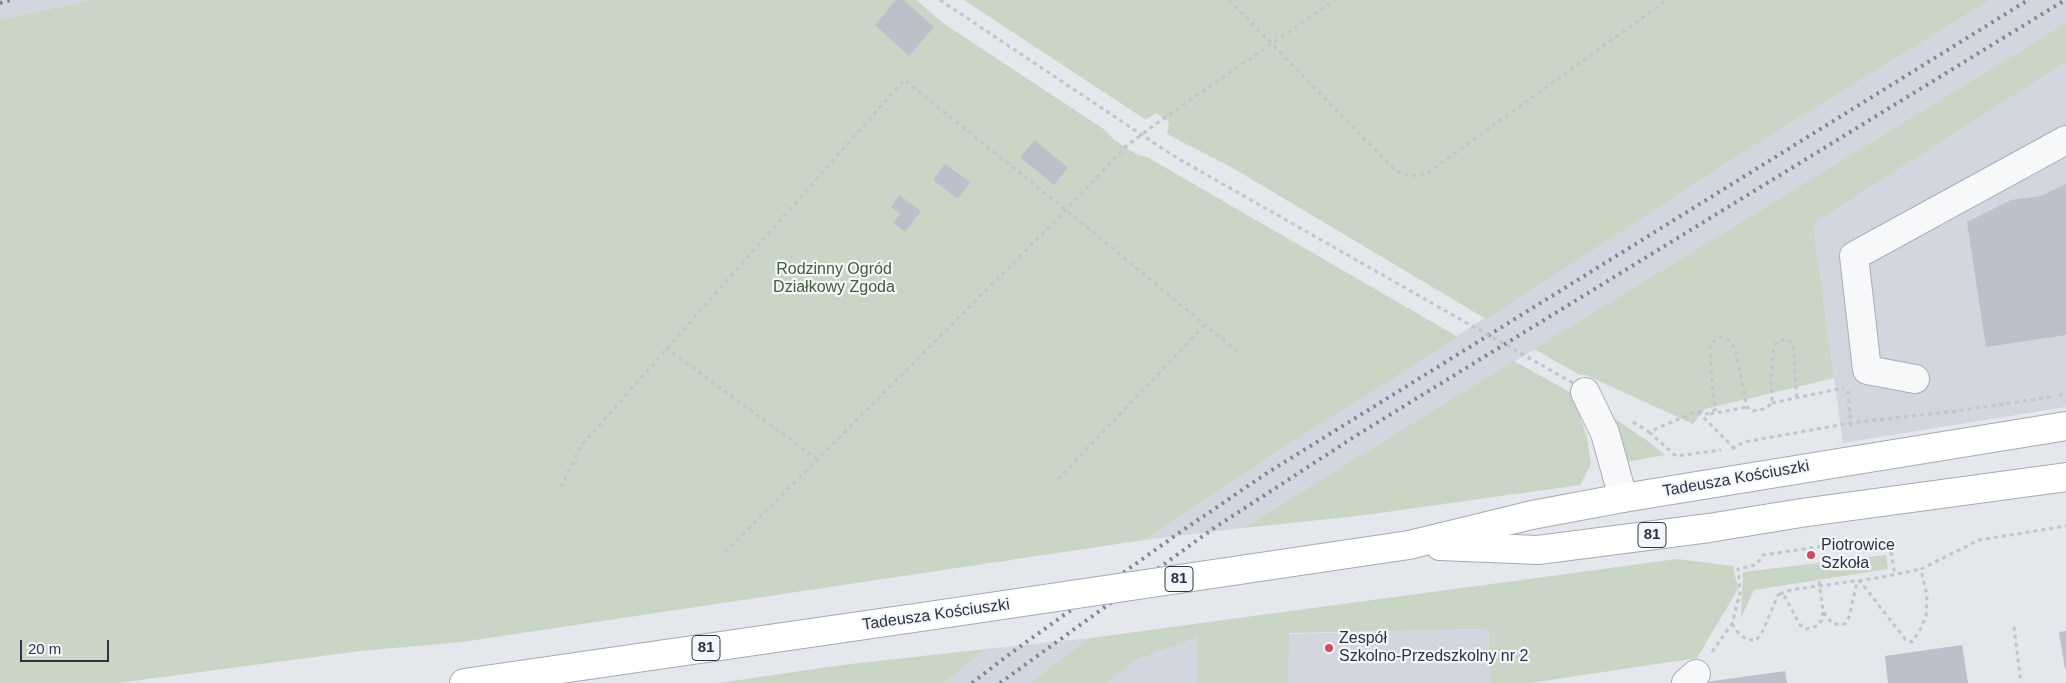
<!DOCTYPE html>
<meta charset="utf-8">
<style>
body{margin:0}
#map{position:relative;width:2066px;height:683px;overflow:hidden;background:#e4e7ec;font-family:Helvetica,sans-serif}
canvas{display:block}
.scale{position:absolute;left:20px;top:640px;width:89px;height:22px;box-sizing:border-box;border:2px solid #2b3445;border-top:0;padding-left:6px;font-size:15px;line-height:18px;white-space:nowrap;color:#2b3445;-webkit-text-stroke:4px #f4f6f9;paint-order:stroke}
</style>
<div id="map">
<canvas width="2066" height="683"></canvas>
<div class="scale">20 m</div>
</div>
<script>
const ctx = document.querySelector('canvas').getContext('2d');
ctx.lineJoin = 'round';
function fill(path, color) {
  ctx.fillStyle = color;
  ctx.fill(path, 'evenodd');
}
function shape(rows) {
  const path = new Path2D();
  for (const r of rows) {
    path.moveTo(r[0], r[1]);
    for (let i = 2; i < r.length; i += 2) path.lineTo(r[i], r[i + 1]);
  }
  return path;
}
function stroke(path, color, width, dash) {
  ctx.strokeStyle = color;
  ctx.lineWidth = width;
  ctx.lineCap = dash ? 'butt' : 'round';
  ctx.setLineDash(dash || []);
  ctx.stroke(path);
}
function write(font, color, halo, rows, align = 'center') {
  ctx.font = font + ' Helvetica,sans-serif';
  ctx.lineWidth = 4.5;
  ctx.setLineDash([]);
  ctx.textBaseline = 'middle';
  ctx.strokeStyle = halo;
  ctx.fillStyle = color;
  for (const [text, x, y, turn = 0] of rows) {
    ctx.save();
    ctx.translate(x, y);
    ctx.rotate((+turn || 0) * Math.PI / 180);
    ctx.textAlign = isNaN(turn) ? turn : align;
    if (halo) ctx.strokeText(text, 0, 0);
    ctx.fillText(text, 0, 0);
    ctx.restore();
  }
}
const built = shape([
 [0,0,91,0,0,20],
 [1990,0,2066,0,2066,23,1243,528,1144,540,1284,447,1731,160],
 [2066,62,2066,407,1843,443,1813,224],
 [1490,629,1491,683,1106,683,1136,660,1199,636],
 [1090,638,1064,656,1031,683,944,683,986,649]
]);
const green = shape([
 [91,0,916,0,943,23,1105,130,1114,140,1138,155,1147,157,1458,337,1284,447,1144,540,462,642,360,651,118,683,0,683,0,20],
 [964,0,1990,0,1731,160,1486,319,1231,167,1167,134,1169,122,1156,113,1146,120],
 [2066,23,2066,62,1813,224,1834,378,1705,409,1693,424,1586,375,1580,375,1534,349],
 [1514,361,1570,392,1575,401,1587,437,1591,464,1580,485,1358,516,1243,528],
 [1609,415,1645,439,1665,455,1627,462],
 [1886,555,1888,569,1754,590,1741,618,1743,572],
 [1677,559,1733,566,1738,589,1697,658,1530,683,1491,683,1489,629,1289,633,1288,683,1198,683,1198,637,1136,660,1106,683,1031,683,1064,656,1090,638],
 [986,649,944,683,719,683,842,665]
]);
const building = shape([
 [896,0,903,0,934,27,909,56,875,25],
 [1035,140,1068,168,1054,185,1020,157],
 [945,164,970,182,958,199,933,180],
 [2066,184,2066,335,1986,347,1967,222,2011,200,2041,196],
 [899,195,921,211,905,232,893,223,900,214,891,207],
 [2066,631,2066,669,2065,669,2059,632],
 [1962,645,1968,683,1888,683,1885,656],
 [1785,671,1787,683,1706,683,1706,682]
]);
const path = shape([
 [940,0,1172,155,1437,306],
 [1229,0,1395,170,1409,176,1426,174,1667,0],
 [666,348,817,459],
 [1848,391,1851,429],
 [2059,395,2066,394],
 [1772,403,1844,388],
 [1698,412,1734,448],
 [1710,414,1747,407],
 [1633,422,1649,432,1697,411,1707,414,1716,409,1713,394,1710,345,1719,337,1729,340,1735,348,1747,407,1752,411,1765,409,1772,403,1771,378,1774,345,1785,339,1793,343,1797,401],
 [1649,432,1676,456,1721,450],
 [1732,449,1744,442,1851,423,1956,411,2051,397],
 [1058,479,1205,325],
 [561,487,581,446,904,80,1066,210,1238,352],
 [725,552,1066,210,1125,147,1164,118,1335,0],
 [1819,581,1823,610,1827,618,1834,624,1842,625,1846,623,1849,617,1857,582,1860,581,1905,639,1912,642,1920,630,1926,616,1927,596,1921,569,1979,540,2066,526],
 [1780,594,1790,590,1883,577,1921,569],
 [1732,624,1740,635,1748,640,1756,640,1761,635,1778,595,1780,594,1785,597,1800,625,1806,629,1817,626,1822,620,1823,610],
 [2014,627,2021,683],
 [1712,652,1732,624,1740,593,1738,569,1756,565,1763,555,1851,542,1867,550,1890,547,1895,575]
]);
const minor = shape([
 [1915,379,1867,370,1854,256,2066,140],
 [1585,392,1605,433,1623,498],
 [1686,683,1696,674]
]);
const major = shape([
 [1409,545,1532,515,1623,498,2066,426],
 [1440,546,1538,550,1709,528,1801,513,2066,477],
 [464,683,949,613]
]);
const rail = shape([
 [0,3,12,0],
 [972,683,1011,653,1176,535,1267,473,2028,0],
 [1000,683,1214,528,1357,435,2065,0]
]);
const pathBridge = shape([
 [1437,306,1575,384]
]);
const majorBridge = shape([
 [949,613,1409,545]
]);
const markers = [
 [1811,555,5,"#d1495b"],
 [1329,648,5,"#d1495b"]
];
const shields = [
 [1652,535,28],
 [1179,579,28],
 [706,648,28]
];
const shieldNames = [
 ["81",1652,535],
 ["81",1179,579],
 ["81",706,648]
];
const parkNames = [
 ["Rodzinny Ogród",834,270],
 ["Działkowy Zgoda",834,288]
];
const streetNames = [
 ["Tadeusza Kościuszki",1736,479,-10],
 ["Tadeusza Kościuszki",936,615,-8]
];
const poiNames = [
 ["Piotrowice",1821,546],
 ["Szkoła",1821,564],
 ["Zespół",1339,639],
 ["Szkolno-Przedszkolny nr 2",1339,657]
];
fill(built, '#d2d6de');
fill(green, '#c9d6c5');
fill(building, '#bbc0ca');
stroke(minor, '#a9aeb7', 30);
stroke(major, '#a3abb8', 30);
stroke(path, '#c2c5cb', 3, [4, 4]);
stroke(minor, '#f7f8fa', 28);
stroke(major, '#fff', 28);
stroke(rail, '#7d8696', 4, [2.5, 5]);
stroke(majorBridge, '#a3abb8', 30, []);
stroke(pathBridge, '#c2c5cb', 3, [4, 4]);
stroke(majorBridge, '#fff', 28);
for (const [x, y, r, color] of markers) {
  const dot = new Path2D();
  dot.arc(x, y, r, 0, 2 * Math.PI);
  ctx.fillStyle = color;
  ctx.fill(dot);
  stroke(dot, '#f4f6f9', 2);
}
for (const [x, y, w] of shields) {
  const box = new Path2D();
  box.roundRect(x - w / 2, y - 12.5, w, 25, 4);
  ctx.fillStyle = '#f4f6f9';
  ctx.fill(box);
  stroke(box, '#2b3445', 1);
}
write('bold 15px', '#2b3445', null, shieldNames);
write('16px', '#3f6138', '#f4f6f9', parkNames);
write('16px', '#2b3445', '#f4f6f9', streetNames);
write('16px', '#2b3445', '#f4f6f9', poiNames, 'left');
</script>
